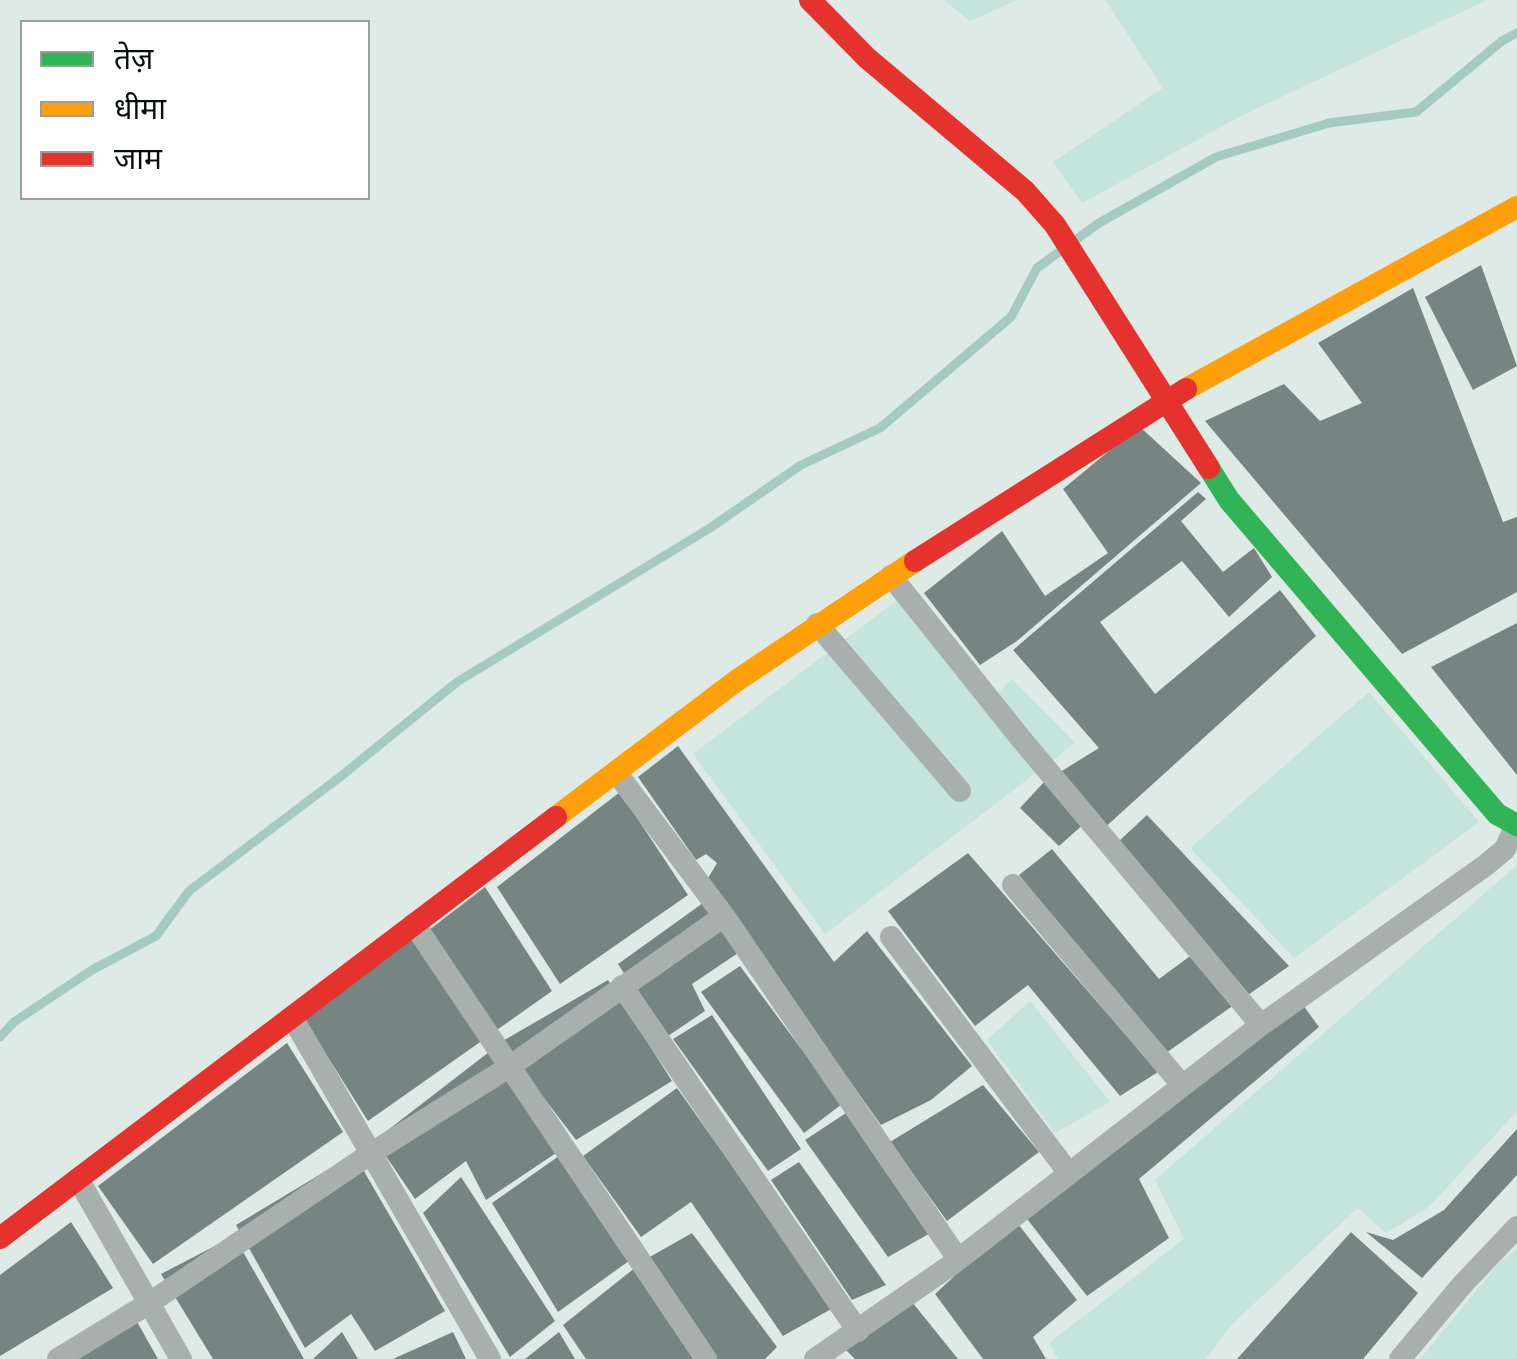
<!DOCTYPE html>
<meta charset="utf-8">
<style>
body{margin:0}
#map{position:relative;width:1517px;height:1359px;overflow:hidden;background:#deeae6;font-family:"Open Sans","Noto Sans Devanagari",sans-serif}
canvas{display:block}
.legend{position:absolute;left:20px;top:20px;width:350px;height:180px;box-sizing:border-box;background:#fff;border:2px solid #9c9e9d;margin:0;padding:12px 18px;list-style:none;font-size:30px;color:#070d0b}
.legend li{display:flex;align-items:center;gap:20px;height:50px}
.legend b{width:50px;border:2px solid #9c9e9d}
</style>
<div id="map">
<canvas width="1517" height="1359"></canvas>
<ul class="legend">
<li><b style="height:12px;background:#30b455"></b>तेज़</li>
<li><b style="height:12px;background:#ff9f0a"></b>धीमा</li>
<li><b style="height:12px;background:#e5322d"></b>जाम</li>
</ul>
</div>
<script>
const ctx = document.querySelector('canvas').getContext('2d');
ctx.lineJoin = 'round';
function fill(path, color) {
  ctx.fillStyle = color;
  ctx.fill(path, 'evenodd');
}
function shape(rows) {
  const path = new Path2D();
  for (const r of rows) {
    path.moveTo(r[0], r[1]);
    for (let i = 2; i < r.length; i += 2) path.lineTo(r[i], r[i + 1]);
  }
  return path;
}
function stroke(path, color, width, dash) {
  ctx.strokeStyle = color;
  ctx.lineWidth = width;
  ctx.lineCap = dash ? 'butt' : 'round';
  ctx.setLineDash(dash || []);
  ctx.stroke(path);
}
const green = shape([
 [944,0,1017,0,970,21],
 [1105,0,1487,0,1241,116,1082,203,1053,162,1163,88],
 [899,599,988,703,1012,679,1075,743,825,934,693,754],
 [1369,692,1479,822,1294,958,1190,848],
 [1517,865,1517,1111,1429,1207,1386,1233,1358,1208,1233,1323,1206,1359,1058,1359,1049,1343,1184,1239,1155,1180],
 [1030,1001,1110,1102,1055,1133,987,1040],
 [1517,1249,1517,1359,1420,1359,1499,1263]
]);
const stream = shape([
 [0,1037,14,1022,92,970,156,936,189,891,340,777,457,682,710,528,801,465,880,428,1011,317,1037,268,1099,223,1216,157,1329,123,1416,112,1502,41,1517,33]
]);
const building = shape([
 [1481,265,1517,366,1473,390,1425,297],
 [1413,288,1503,522,1517,517,1517,592,1402,654,1205,421,1284,384,1320,421,1362,403,1318,343],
 [1139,426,1201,483,1017,641,980,665,924,593,1002,531,1045,596,1108,553,1063,489],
 [1198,492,1206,499,1181,521,1223,572,1254,548,1272,577,1229,617,1182,561,1100,622,1155,694,1280,590,1316,636,1101,831,1094,815,1059,846,1020,808,1044,782,1099,748,1013,650],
 [1517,623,1517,775,1431,667],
 [678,746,834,962,867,931,972,1066,931,1100,881,1125,707,880,717,863,706,854,696,860,638,777],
 [620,792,688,895,560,984,497,887],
 [1147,815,1289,966,1166,1053,1019,875,1052,849,1159,979,1201,948,1119,841],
 [968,853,1158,1072,1120,1096,1028,985,975,1026,888,911],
 [485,887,552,991,494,1032,429,930],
 [703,903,738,953,692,984,705,1011,665,1038,618,964],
 [414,937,483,1040,368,1121,302,1016],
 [740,966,842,1104,804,1133,701,992],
 [608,980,672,1081,576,1140,501,1042],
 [1303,1005,1319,1027,1139,1179,1169,1238,1087,1296,1024,1215],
 [712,1015,801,1149,768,1171,673,1039],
 [287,1043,343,1132,153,1264,98,1186],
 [489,1052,556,1153,486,1200,466,1161,415,1199,375,1140],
 [983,1085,1039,1152,947,1221,890,1142],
 [677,1088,833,1308,783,1336,691,1202,641,1237,583,1156],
 [849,1111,934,1231,888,1257,805,1140],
 [1517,1129,1517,1175,1422,1278,1366,1232,1393,1240,1444,1210],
 [354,1154,445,1311,375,1351,351,1314,305,1348,236,1225],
 [559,1156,633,1258,558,1312,492,1203],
 [799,1162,886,1285,852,1300,771,1180],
 [461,1177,555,1321,510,1357,423,1213],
 [1015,1220,1077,1300,1033,1337,1046,1359,983,1359,935,1294],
 [71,1222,113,1288,0,1356,0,1275],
 [1351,1232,1418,1293,1363,1359,1237,1359],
 [692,1233,777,1347,765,1359,715,1359,648,1258],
 [234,1236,304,1359,213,1359,161,1274],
 [636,1267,700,1359,586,1359,563,1325],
 [912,1302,958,1359,855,1359,841,1345],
 [127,1304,158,1359,76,1359],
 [342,1332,358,1359,313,1359],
 [453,1332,466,1359,393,1359],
 [559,1332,575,1359,525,1359]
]);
const street = shape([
 [891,576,1022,740,1261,1025],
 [817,624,960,791],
 [616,772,724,916,958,1259],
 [1013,885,1182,1085],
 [414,924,706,1359],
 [891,937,1068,1172],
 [622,986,858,1331],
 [292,1017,490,1359],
 [78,1179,181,1359],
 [58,1359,151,1302,370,1154,509,1067,724,916],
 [815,1359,951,1265,1261,1025,1486,865,1505,849,1516,825],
 [1400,1359,1462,1285,1517,1227]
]);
const fast = shape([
 [1209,468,1229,500,1497,814,1517,825]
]);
const slow = shape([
 [1186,389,1517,207],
 [556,817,736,681,915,561]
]);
const jam = shape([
 [810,0,867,58,1025,191,1055,225,1209,468],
 [915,561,1186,389],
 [0,1238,556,817]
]);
fill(green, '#c4e4dc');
stroke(stream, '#a5cac1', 9);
fill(building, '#778582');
stroke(street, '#a7b0ad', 22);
stroke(fast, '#30b455', 22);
stroke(slow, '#ff9f0a', 22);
stroke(jam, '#e5322d', 22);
</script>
